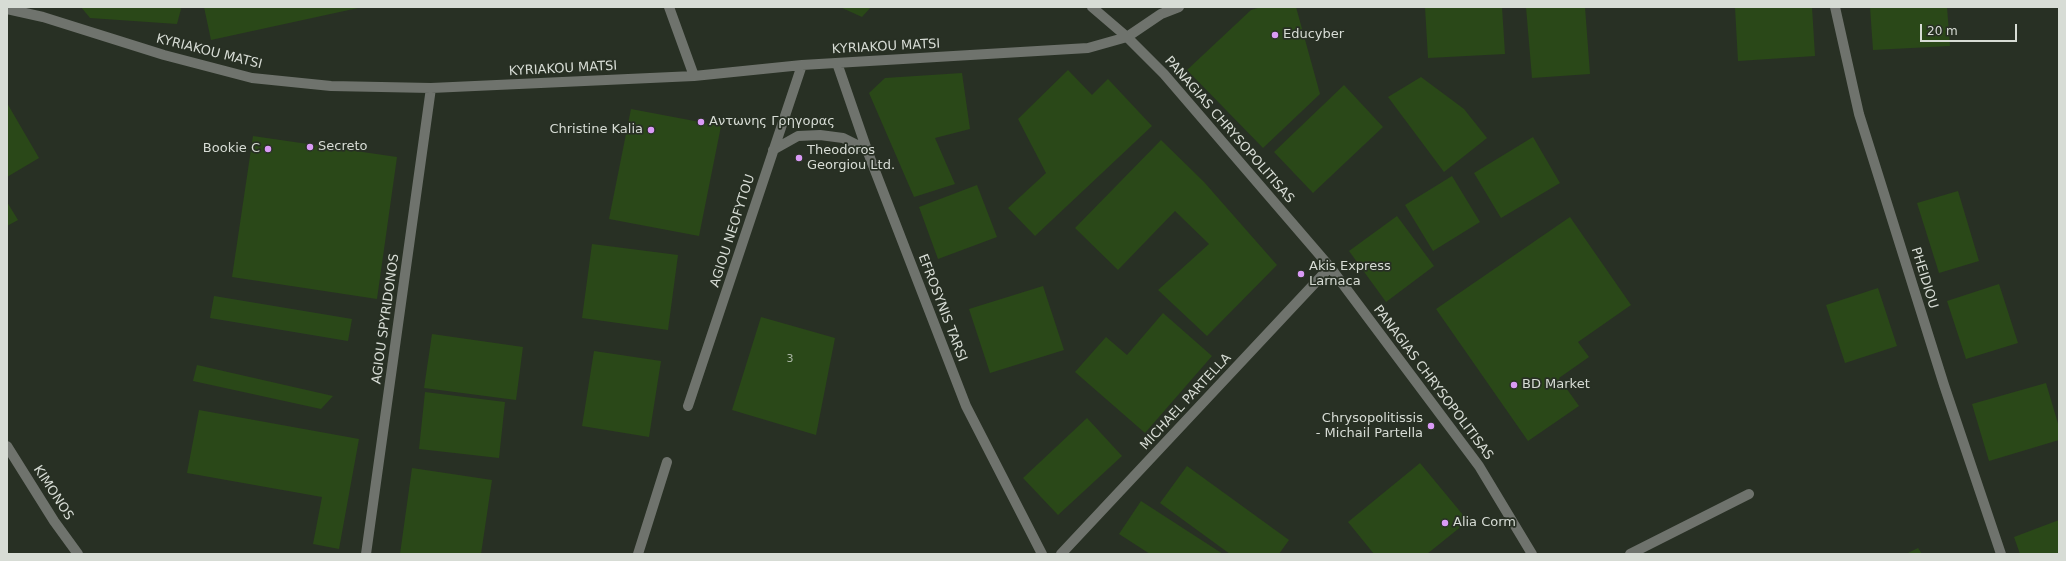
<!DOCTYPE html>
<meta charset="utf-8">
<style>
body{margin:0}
#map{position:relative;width:2066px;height:561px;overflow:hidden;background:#283024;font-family:"DejaVu Sans",sans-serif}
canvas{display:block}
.frame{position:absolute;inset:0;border:8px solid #d7dcd5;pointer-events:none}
.scale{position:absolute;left:1920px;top:24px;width:97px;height:18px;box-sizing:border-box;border:2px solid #d7dcd5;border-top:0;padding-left:5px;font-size:12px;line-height:14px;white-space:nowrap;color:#d7dcd5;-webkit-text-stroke:3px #283024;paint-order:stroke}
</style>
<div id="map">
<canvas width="2066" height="561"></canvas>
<div class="frame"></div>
<div class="scale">20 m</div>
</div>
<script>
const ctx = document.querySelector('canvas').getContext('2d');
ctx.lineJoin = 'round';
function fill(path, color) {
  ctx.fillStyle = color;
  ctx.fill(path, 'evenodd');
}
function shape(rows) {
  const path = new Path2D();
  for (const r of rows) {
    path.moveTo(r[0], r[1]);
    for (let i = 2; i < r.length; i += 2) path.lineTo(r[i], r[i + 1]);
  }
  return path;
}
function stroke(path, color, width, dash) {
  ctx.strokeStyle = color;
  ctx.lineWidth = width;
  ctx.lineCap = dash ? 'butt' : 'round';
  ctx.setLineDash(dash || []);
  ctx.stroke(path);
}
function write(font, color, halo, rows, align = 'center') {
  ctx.font = font + ' "DejaVu Sans",sans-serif';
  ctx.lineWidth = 3.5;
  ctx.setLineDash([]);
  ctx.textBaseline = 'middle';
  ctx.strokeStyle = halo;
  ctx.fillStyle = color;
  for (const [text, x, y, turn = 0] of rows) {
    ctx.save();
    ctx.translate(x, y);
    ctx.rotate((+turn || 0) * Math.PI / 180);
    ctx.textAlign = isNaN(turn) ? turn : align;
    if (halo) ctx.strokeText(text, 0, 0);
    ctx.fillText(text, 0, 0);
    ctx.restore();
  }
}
const building = shape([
 [81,7,180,7,181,9,177,24,90,18],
 [204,7,358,7,358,8,211,40],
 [840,7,871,7,862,17],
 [1261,7,1296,7,1320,94,1263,148,1187,70,1251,10],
 [1425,7,1502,7,1505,54,1428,58],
 [1526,7,1585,7,1590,74,1532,78],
 [1735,7,1812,7,1815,56,1738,61],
 [1870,7,1947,7,1950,46,1873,50],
 [1068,70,1092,95,1108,79,1152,126,1035,236,1008,208,1046,173,1018,119],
 [962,73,970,129,935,138,955,184,914,197,869,93,885,78],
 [1421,77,1464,109,1487,138,1444,172,1388,97],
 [1344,85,1383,127,1313,193,1274,152],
 [7,103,39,158,7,177],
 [631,109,721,126,699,236,609,219],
 [253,136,397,157,377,299,232,277],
 [1533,137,1560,183,1501,218,1474,173],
 [1161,140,1204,182,1277,265,1207,336,1158,290,1209,244,1175,211,1118,270,1075,228],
 [1452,176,1480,222,1433,251,1405,205],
 [977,185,997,237,938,259,919,207],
 [1958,191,1979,261,1939,273,1917,203],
 [7,202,18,220,7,226],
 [1397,216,1434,266,1386,302,1349,251],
 [1570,217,1631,305,1578,342,1589,357,1559,378,1579,406,1528,441,1436,309],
 [592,244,678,255,668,330,582,318],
 [1999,284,2018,343,1966,359,1947,301],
 [1043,286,1064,350,990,373,969,309],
 [1878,288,1897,346,1845,363,1826,305],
 [214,296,352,319,348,341,210,318],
 [1163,313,1212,356,1145,433,1075,372,1106,337,1127,355],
 [761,317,835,338,816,435,732,410],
 [432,334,523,347,516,400,424,388],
 [594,351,661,361,649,437,582,426],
 [197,365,333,396,321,409,193,381],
 [2046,383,2059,427,2059,440,1989,461,1972,404],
 [425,392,505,402,499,458,419,449],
 [199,410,359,439,339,549,313,544,322,497,187,473],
 [1087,418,1122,456,1058,515,1023,478],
 [1420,463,1468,521,1427,554,1374,554,1348,522],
 [1187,466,1289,540,1279,554,1230,554,1160,503],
 [412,468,492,480,481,554,400,554],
 [1141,501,1223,554,1150,554,1119,534],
 [2059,520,2059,554,2020,554,2014,537],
 [1918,548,1922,554,1906,554]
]);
const minor = shape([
 [669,7,694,76],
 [1092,7,1127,37,1164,74,1330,267,1479,466,1532,554],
 [1835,7,1859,114,1944,385,2001,554],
 [7,9,43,17,164,55,252,78,331,86,431,88,694,76,802,65,1088,48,1127,37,1161,14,1179,7],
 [837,63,867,150,966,406,1042,554],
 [773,150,798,136,820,135,843,138,867,150],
 [688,406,802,65],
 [7,446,54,521,78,554],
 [366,554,431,88],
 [638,554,667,462],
 [1061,554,1330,267],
 [1630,554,1749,494]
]);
const markers = [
 [1275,35,4,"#da9af6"],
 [701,122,4,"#da9af6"],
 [651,130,4,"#da9af6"],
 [310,147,4,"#da9af6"],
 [268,149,4,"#da9af6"],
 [799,158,4,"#da9af6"],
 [1301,274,4,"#da9af6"],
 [1514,385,4,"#da9af6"],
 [1431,426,4,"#da9af6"],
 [1445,523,4,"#da9af6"]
];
const numberNames = [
 ["3",790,359]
];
const poiNames = [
 ["Educyber",1283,35],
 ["Αντωνης Γρηγορας",709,122],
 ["Christine Kalia",643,130,"right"],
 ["Secreto",318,147],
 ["Bookie C",260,149,"right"],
 ["Theodoros",807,151],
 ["Georgiou Ltd.",807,166],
 ["Akis Express",1309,267],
 ["Larnaca",1309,282],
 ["BD Market",1522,385],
 ["Chrysopolitissis",1423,419,"right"],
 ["- Michail Partella",1423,434,"right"],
 ["Alia Corm",1453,523]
];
const streetNames = [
 ["KYRIAKOU MATSI",886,47,-3],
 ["KYRIAKOU MATSI",209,52,14],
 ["KYRIAKOU MATSI",563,69,-3],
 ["PANAGIAS CHRYSOPOLITISAS",1229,130,49],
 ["AGIOU NEOFYTOU",733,231,-72],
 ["PHEIDIOU",1924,278,73],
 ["EFROSYNIS TARSI",942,308,69],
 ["AGIOU SPYRIDONOS",386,319,-82],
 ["PANAGIAS CHRYSOPOLITISAS",1433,383,53],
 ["MICHAEL PARTELLA",1186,402,-47],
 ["KIMONOS",53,493,57]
];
fill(building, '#2a4818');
stroke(minor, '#6f736d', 10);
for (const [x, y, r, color] of markers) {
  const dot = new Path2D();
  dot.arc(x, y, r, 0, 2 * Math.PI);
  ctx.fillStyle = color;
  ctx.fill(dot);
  stroke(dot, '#283024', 1.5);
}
write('11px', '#acb7a6', null, numberNames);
write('13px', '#d7dcd5', '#283024', poiNames, 'left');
write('13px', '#d7dcd5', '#283024', streetNames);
</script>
